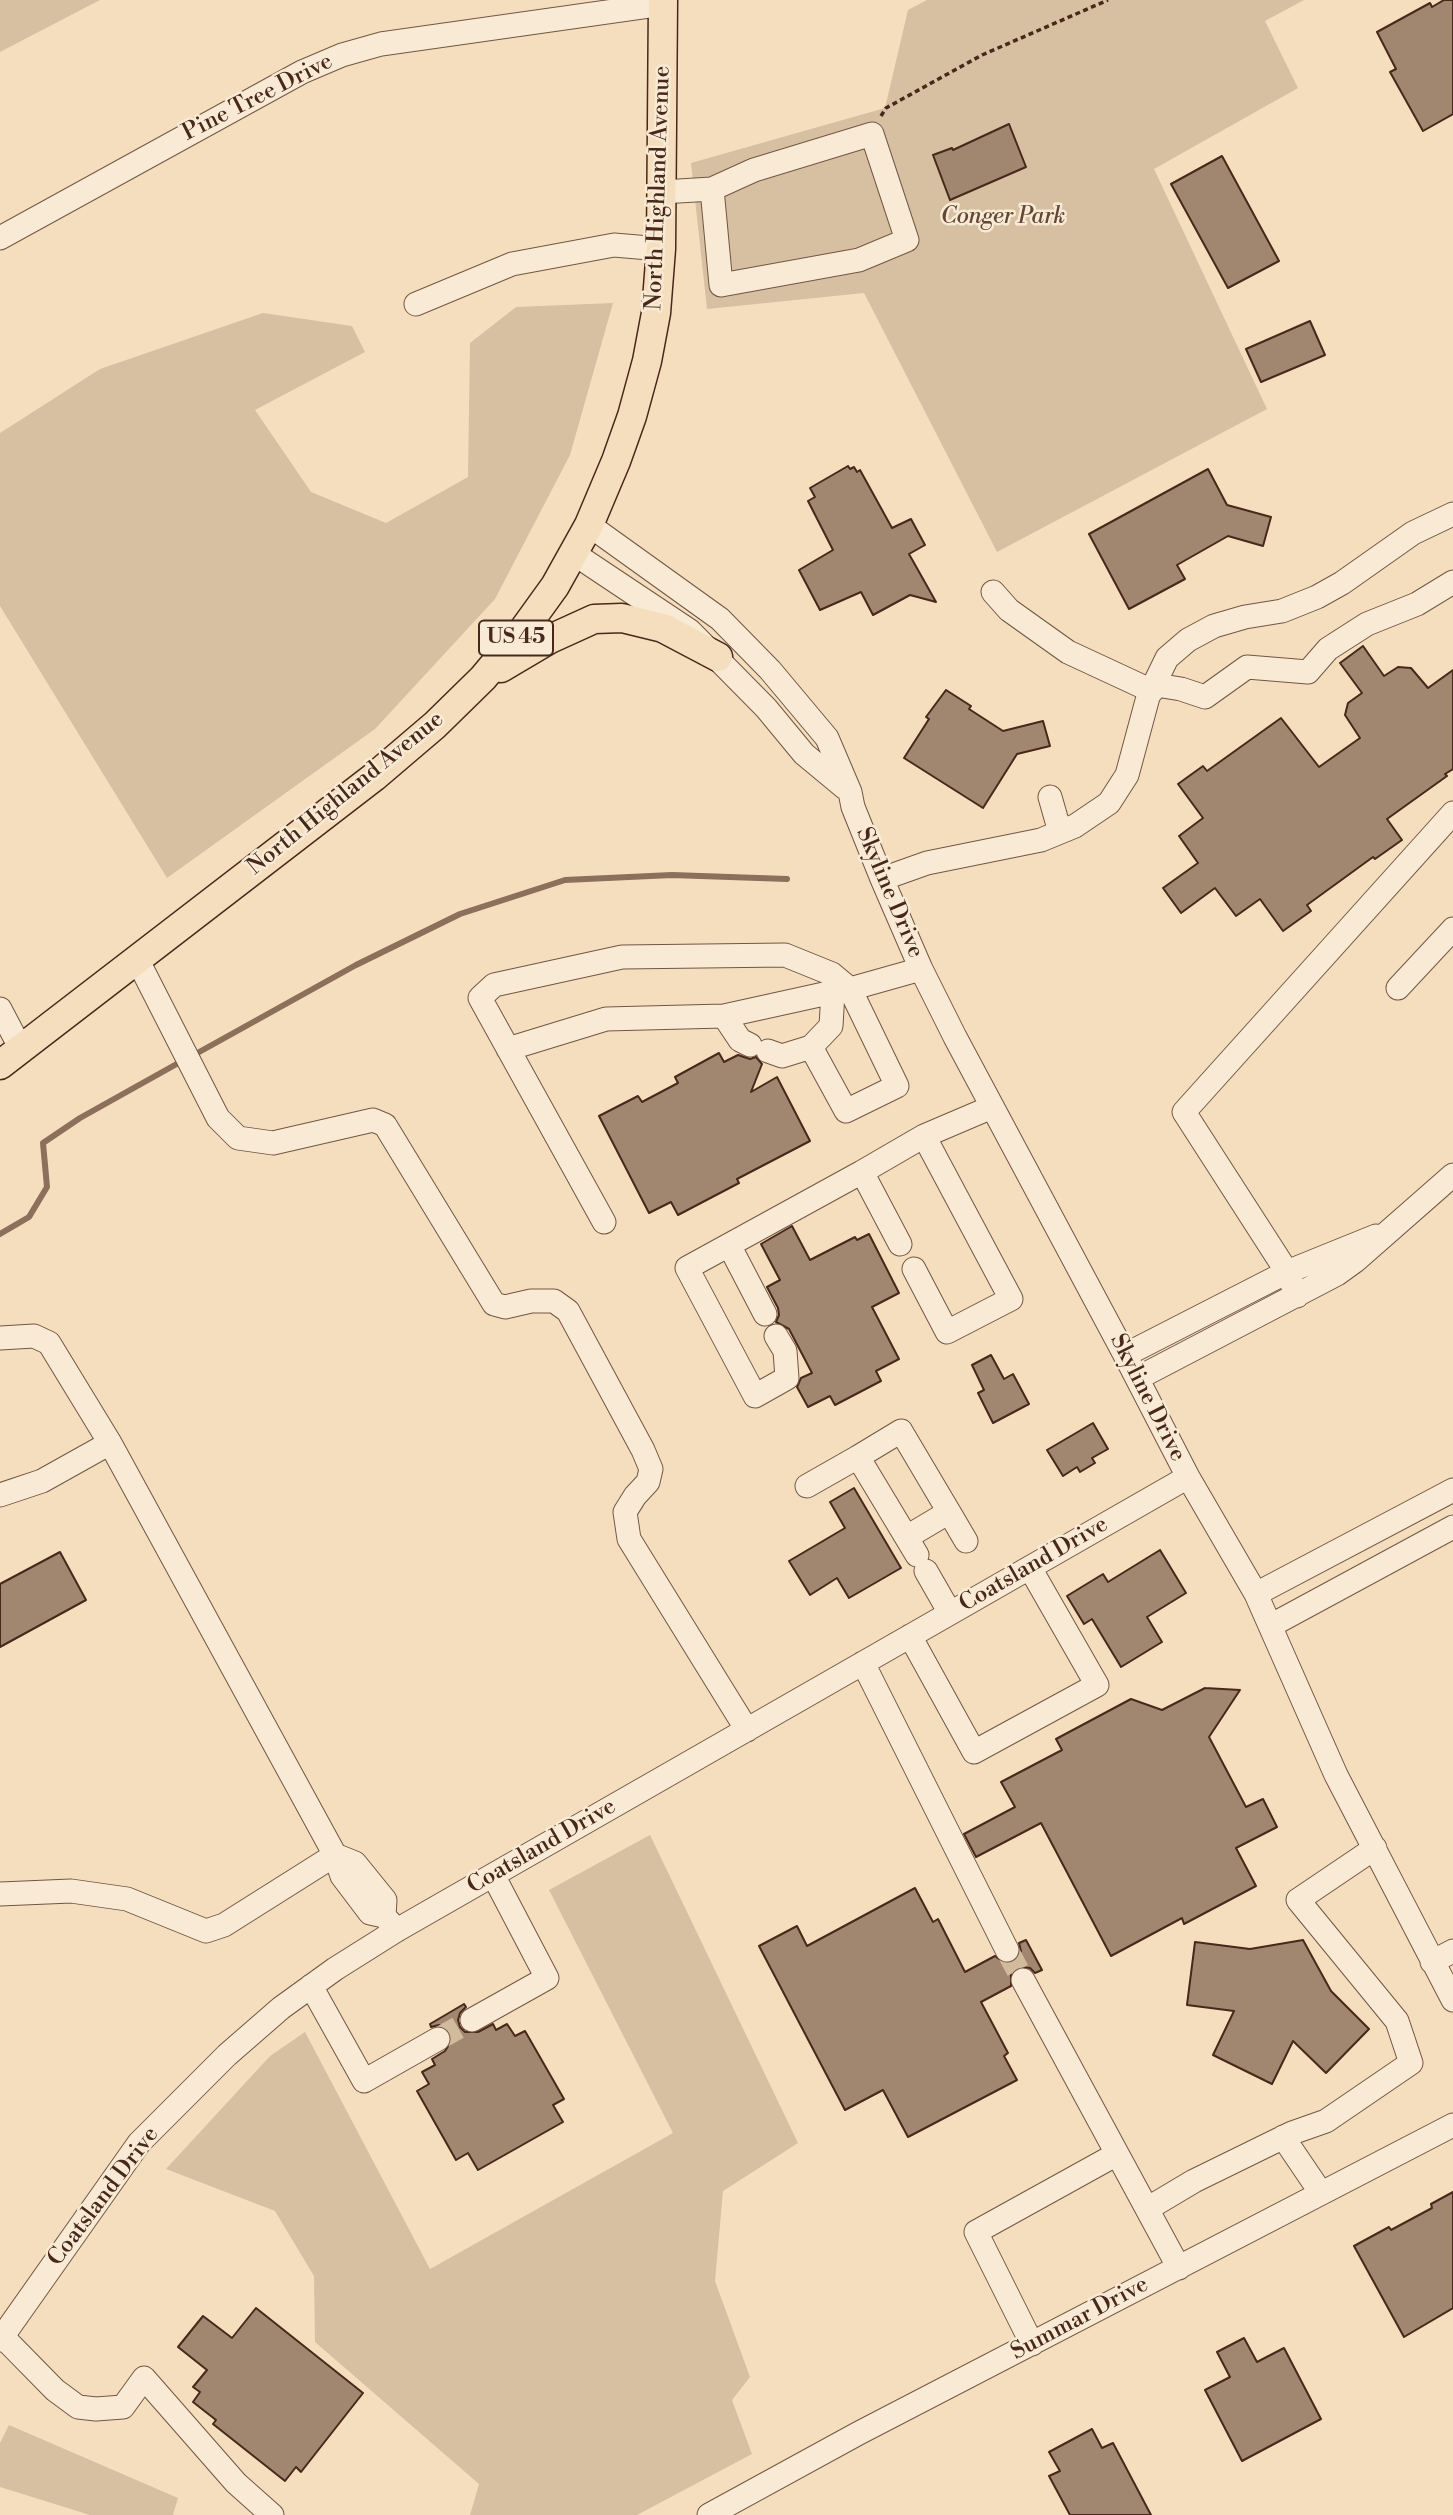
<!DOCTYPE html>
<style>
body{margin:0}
canvas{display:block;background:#f5debd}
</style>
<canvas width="1453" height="2515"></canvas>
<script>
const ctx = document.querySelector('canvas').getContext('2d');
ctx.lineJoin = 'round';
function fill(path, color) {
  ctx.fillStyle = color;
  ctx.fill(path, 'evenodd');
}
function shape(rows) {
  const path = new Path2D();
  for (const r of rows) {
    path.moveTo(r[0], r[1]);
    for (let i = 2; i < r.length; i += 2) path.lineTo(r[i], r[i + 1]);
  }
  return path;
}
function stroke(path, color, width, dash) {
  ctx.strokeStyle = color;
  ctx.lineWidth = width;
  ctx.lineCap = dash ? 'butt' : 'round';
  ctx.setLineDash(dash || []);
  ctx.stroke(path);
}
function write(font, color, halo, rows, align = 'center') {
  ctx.font = font + ' "Libre Bodoni",serif';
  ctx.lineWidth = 5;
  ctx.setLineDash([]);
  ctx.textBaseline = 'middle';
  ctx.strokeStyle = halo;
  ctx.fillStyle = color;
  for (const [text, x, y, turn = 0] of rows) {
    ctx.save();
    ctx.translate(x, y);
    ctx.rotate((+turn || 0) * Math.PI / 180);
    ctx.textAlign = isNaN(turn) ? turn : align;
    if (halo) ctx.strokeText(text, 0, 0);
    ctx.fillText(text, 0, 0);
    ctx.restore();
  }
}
const green = shape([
 [0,0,100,0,0,52],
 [927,0,1304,0,1265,21,1298,88,1154,169,1267,409,997,552,864,293,707,309,691,163,885,108,908,10],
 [613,303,570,455,495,599,375,729,167,878,0,606,0,433,100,369,263,313,352,326,365,352,255,410,311,492,386,523,468,477,470,343,516,307],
 [650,1835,798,2143,723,2191,715,2281,750,2377,732,2400,752,2454,637,2515,470,2515,479,2484,315,2342,314,2276,275,2211,166,2169,270,2056,305,2032,430,2269,673,2133,549,1890],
 [9,2425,178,2498,173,2515,90,2515,0,2487,0,2443]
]);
const stream = shape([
 [192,1056,356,965,460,914,565,880,672,875,787,879],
 [0,1234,29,1217,47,1187,43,1143,80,1118,182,1061]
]);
const building = shape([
 [1444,0,1453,0,1453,114,1423,131,1390,72,1396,69,1377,32,1430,3,1432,7,1444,0],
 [1009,124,1026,167,950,200,933,155,952,148,953,150,1009,124],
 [1222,156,1279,261,1228,288,1171,184,1222,156],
 [1310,321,1325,355,1261,382,1246,349,1310,321],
 [848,466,850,469,854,467,857,472,860,470,892,528,911,519,925,545,909,554,936,602,910,595,873,615,861,592,820,610,799,570,833,550,808,501,815,497,810,488,848,466],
 [1208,469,1227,505,1271,517,1263,546,1228,536,1177,565,1185,579,1129,609,1089,534,1208,469],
 [1363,646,1384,676,1398,667,1411,668,1428,688,1453,670,1453,769,1445,774,1447,776,1387,819,1402,840,1375,859,1373,857,1307,905,1311,911,1283,931,1260,899,1236,916,1215,888,1181,913,1163,888,1198,863,1179,836,1203,818,1178,784,1203,766,1207,771,1281,718,1319,767,1360,738,1345,715,1348,703,1362,693,1340,663,1363,646],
 [946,690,971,706,969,709,1003,731,1043,721,1050,746,1017,754,983,808,904,758,929,719,926,717,946,690],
 [719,1053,724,1062,738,1055,750,1059,756,1057,762,1064,751,1092,777,1077,810,1141,737,1179,739,1183,678,1215,671,1202,649,1213,599,1116,638,1096,642,1102,678,1083,675,1077,719,1053],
 [792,1226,810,1260,855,1237,857,1240,869,1234,899,1293,872,1307,899,1359,876,1371,881,1381,835,1405,830,1396,808,1407,797,1387,801,1378,812,1373,789,1329,776,1322,779,1315,778,1308,767,1287,780,1280,761,1244,792,1226],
 [991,1355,1004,1379,1013,1374,1029,1404,993,1423,978,1393,984,1390,972,1365,991,1355],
 [1093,1423,1108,1449,1092,1458,1095,1463,1080,1472,1077,1467,1063,1476,1047,1450,1093,1423],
 [854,1488,901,1568,849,1598,837,1578,810,1595,789,1561,845,1528,830,1502,854,1488],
 [1160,1550,1186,1593,1147,1617,1162,1642,1121,1667,1092,1619,1084,1624,1067,1596,1103,1574,1108,1582,1160,1550],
 [60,1552,86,1600,0,1647,0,1584,60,1552],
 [1205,1688,1240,1690,1209,1737,1246,1807,1263,1799,1277,1827,1236,1848,1256,1886,1184,1924,1182,1918,1111,1956,1041,1823,976,1857,964,1834,1015,1807,1001,1782,1062,1750,1056,1739,1131,1699,1162,1710,1205,1688],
 [915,1888,933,1922,938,1919,965,1972,995,1956,1006,1964,1014,1962,1021,1951,1019,1943,1026,1940,1042,1970,1035,1973,1030,1968,1017,1967,1011,1973,1011,1986,981,2002,1008,2053,1004,2056,1017,2080,908,2137,883,2090,845,2110,759,1946,797,1926,807,1946,915,1888],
 [1303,1940,1331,1991,1369,2029,1326,2073,1293,2041,1272,2084,1213,2055,1234,2011,1187,2005,1195,1942,1250,1949,1303,1940],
 [464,2004,466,2007,460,2013,458,2020,460,2027,465,2032,478,2032,493,2024,496,2030,507,2024,515,2036,525,2031,564,2099,553,2105,563,2122,478,2170,468,2153,456,2160,417,2091,429,2084,422,2072,435,2065,432,2059,445,2051,452,2040,450,2033,446,2027,439,2025,431,2027,430,2024,464,2004],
 [1453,2192,1453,2308,1404,2337,1354,2246,1389,2227,1391,2230,1432,2208,1431,2204,1453,2192],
 [256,2308,363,2393,301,2472,296,2467,285,2481,213,2424,216,2420,193,2402,200,2392,193,2387,207,2370,178,2347,203,2316,232,2338,256,2308],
 [1244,2338,1257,2362,1284,2348,1321,2419,1242,2461,1205,2390,1230,2377,1217,2352,1244,2338],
 [1092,2429,1102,2448,1113,2443,1151,2515,1070,2515,1049,2476,1060,2471,1049,2452,1092,2429]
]);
const minorTunnel = shape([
 [1007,1950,1023,1980],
 [438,2039,472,2020]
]);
const path = shape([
 [881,116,886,108,982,55,1108,0]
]);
const minor = shape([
 [662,192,712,189,721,285,859,260,907,240,872,134,754,170,712,189],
 [0,238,302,72,342,55,381,44,663,4],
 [416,304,512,264,614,245,661,249],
 [589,525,720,619,770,670,827,738,850,792,853,807,882,879,921,969,955,1037,1125,1355,1188,1477,1256,1594,1336,1775,1453,2000],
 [573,553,690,631,766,708,804,754,845,788],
 [993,592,1009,610,1068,652,1152,691],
 [1156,685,1181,689,1205,697,1247,667,1308,672,1328,649,1367,624,1417,604,1453,582],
 [1050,797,1060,832],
 [882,879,927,863,1041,840,1075,826,1109,803,1127,775,1148,697,1167,658,1188,640,1214,626,1245,617,1282,611,1317,597,1342,583,1413,533,1453,514],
 [137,959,218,1118,238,1138,273,1143,373,1120,385,1125,494,1304,505,1307,531,1301,554,1301,568,1311,643,1450,651,1469,648,1482,635,1496,625,1512,629,1539,747,1730],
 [1398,988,1453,929],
 [0,1009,21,1049],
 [724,1016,740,1040,750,1045],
 [508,1049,606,1019,724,1016,833,992,850,989,897,1086,846,1111,811,1047,831,1026,833,992],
 [768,1051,782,1056,811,1047],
 [862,1172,924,1136],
 [604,1222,480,998,494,985,622,957,785,955,832,974,850,989,921,969],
 [729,1245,765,1314],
 [914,1269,947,1332,1011,1299,924,1136,992,1107],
 [1297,1296,1287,1272,1184,1112,1453,813],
 [776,1336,785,1351,787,1378,755,1396,687,1268,862,1172,900,1244],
 [0,1338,34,1336,49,1343,110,1443,335,1855,224,1925,206,1931,127,1899,71,1891,0,1894],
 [1125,1355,1287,1272,1376,1236],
 [1138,1378,1337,1274,1355,1261,1453,1175],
 [858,1457,901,1431,949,1512,907,1537],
 [807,1486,858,1457,917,1555],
 [0,1495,42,1481,110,1443],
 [949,1512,966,1541],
 [926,1571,950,1613],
 [1256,1594,1453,1490],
 [1270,1626,1453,1527],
 [910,1636,974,1752,1097,1685,1030,1568],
 [863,1663,1007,1950],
 [384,1916,385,1900,355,1863,335,1855,342,1876,370,1913,384,1916,397,1930],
 [1432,1962,1453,1951],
 [1023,1980,1179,2268],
 [311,1986,364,2081,438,2039],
 [472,2020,547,1978,493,1875],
 [1283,2137,1321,2193],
 [1147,2209,1194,2181,1292,2133,1326,2121,1411,2063,1397,2021,1298,1900,1375,1848],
 [2,2336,55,2390,78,2407,96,2409,123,2407,144,2378,236,2483,272,2515],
 [0,2340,139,2143,227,2055,281,2008,335,1969,397,1930,1188,1477],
 [1032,2344,976,2232,1117,2154],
 [709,2515,859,2433,1453,2125]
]);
const major = shape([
 [501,668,550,639,594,619,622,618,663,628,718,657],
 [0,1065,374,777,435,725,483,678,524,629,555,586,589,525,616,461,632,416,647,361,656,313,661,249,663,0]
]);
const shields = [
 [516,638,74]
];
const shieldNames = [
 ["US 45",516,638]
];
const streetNames = [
 ["Pine Tree Drive",258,98,-27],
 ["North Highland Avenue",659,188,-88],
 ["North Highland Avenue",346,794,-39],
 ["Skyline Drive",889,893,67],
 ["Skyline Drive",1147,1398,63],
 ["Coatsland Drive",1034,1565,-30],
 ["Coatsland Drive",542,1847,-30],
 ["Coatsland Drive",104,2197,-53],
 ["Summar Drive",1080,2319,-28]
];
const parkNames = [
 ["Conger Park",1003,217]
];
fill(green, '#d7bfa1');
stroke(stream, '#8c705b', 6);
fill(building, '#a1876f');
stroke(building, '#47281b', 2);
stroke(minorTunnel, '#d2ba9d', 23, [23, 11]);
stroke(minor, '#725644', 25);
stroke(major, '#47281b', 31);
stroke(path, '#47281b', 3.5, [5, 3.5]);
stroke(minor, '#f8ead4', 23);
stroke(major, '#f5debd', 28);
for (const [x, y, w] of shields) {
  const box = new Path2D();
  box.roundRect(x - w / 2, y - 17.5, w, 35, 5);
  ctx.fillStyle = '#f8ead4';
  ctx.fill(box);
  stroke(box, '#47281b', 2);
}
write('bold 21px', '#47281b', null, shieldNames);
write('23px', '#47281b', '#f8ead4', streetNames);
write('italic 23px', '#644636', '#f8ead4', parkNames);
</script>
